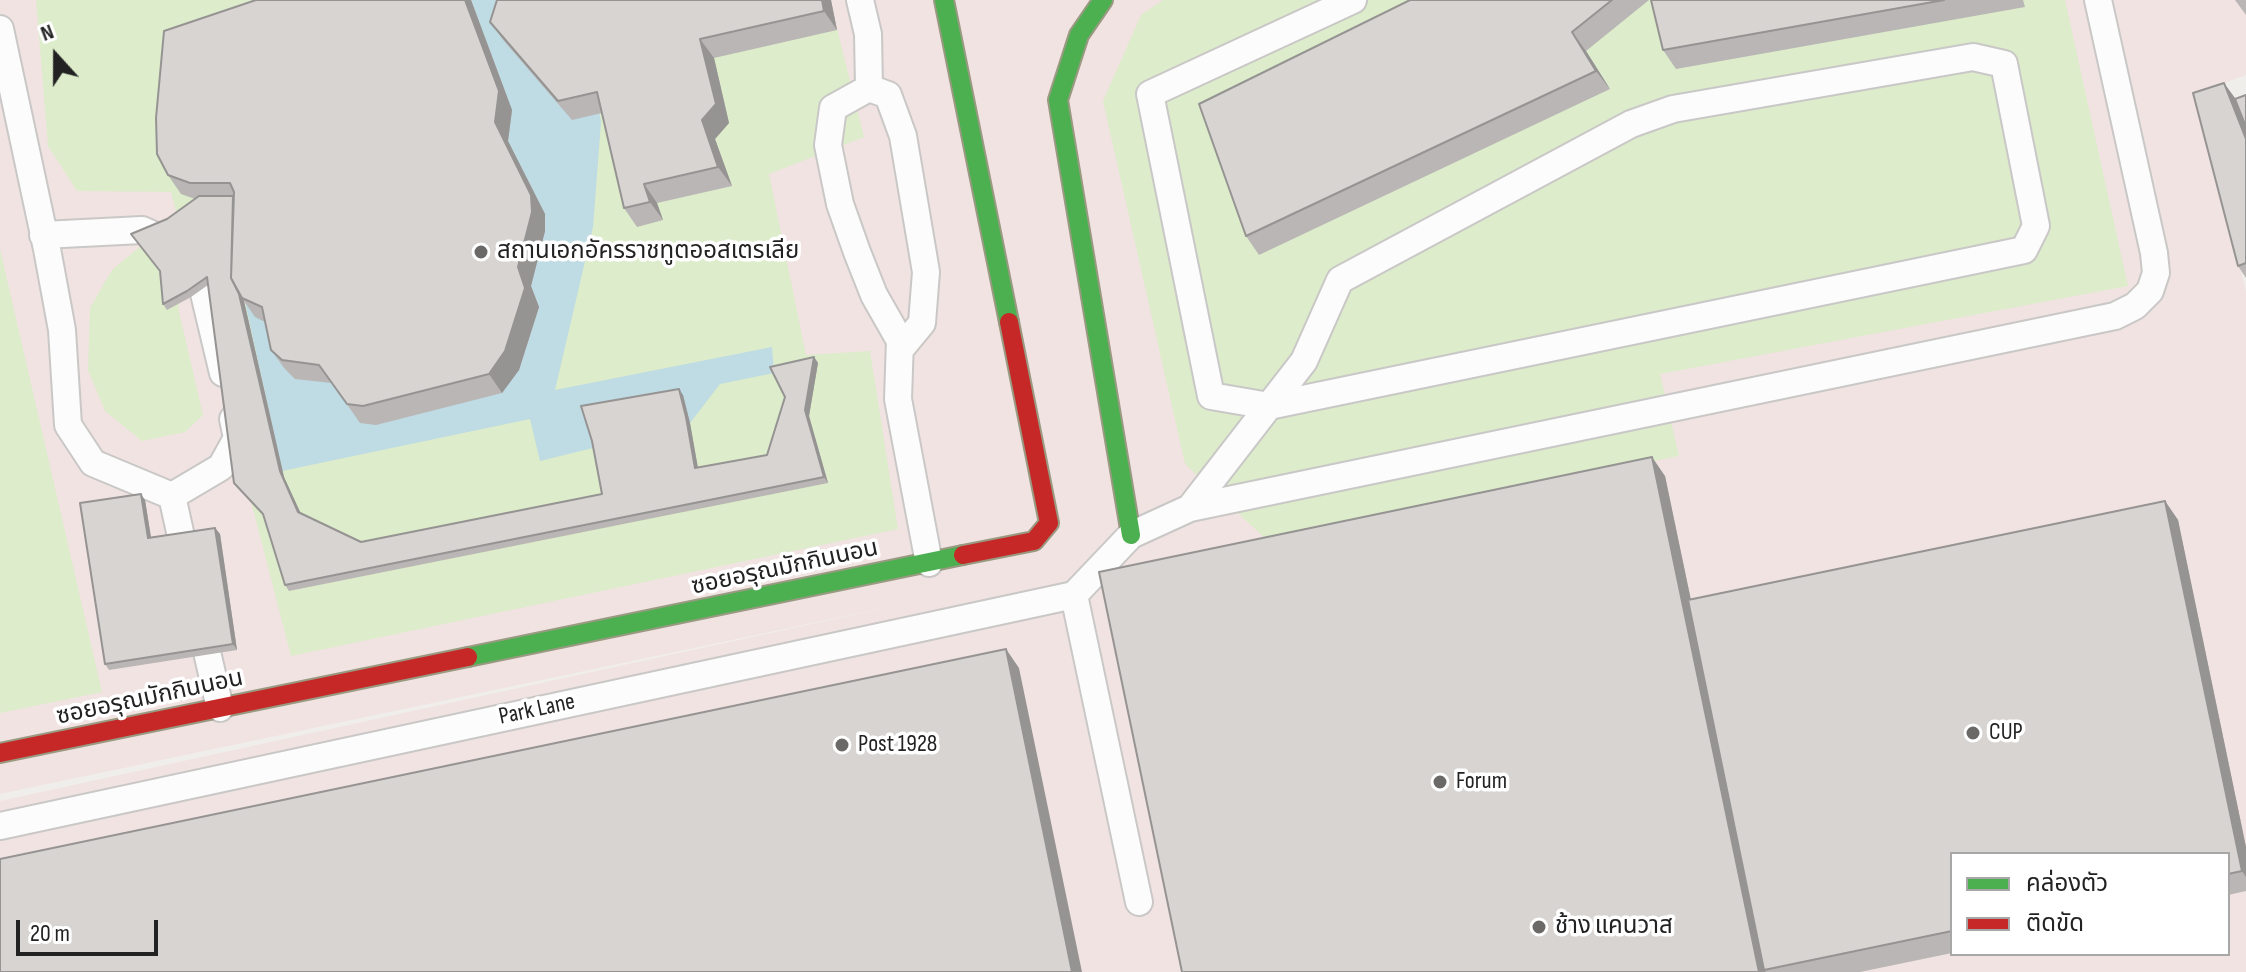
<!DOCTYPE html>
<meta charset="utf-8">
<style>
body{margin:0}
#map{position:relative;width:2246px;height:972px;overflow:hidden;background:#f0eeeb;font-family:"Sofia Sans Condensed","Noto Sans Thai",sans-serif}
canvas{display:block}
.legend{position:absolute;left:1950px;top:852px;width:280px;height:104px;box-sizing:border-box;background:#fff;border:2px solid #a7a7a7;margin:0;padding:10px 14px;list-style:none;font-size:24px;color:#222}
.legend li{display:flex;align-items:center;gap:16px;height:40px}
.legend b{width:40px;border:2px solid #a7a7a7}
.north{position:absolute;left:16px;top:16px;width:80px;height:80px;-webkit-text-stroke:6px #fff;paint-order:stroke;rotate:339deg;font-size:22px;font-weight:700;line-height:32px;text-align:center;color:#222}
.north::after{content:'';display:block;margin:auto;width:28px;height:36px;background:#222;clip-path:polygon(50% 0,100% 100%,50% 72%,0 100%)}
.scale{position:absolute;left:16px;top:920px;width:142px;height:36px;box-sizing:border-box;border:4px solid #222;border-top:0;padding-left:10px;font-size:24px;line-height:28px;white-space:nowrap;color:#222;-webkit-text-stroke:6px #fff;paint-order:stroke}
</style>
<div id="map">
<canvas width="2246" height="972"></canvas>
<ul class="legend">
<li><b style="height:10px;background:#4caf50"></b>คล่องตัว</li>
<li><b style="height:10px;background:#c62828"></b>ติดขัด</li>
</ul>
<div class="north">N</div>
<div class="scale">20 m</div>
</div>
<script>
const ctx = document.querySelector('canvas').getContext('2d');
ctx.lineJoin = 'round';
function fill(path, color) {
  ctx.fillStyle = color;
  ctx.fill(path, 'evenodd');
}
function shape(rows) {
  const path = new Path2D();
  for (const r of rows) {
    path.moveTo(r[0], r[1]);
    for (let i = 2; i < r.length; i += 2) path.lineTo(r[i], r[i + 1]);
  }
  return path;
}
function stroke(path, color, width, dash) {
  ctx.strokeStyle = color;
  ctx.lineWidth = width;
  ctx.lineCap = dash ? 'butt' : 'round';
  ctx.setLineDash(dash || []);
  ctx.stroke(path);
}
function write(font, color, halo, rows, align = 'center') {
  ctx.font = font + ' "Sofia Sans Condensed","Noto Sans Thai",sans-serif';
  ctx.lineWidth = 7;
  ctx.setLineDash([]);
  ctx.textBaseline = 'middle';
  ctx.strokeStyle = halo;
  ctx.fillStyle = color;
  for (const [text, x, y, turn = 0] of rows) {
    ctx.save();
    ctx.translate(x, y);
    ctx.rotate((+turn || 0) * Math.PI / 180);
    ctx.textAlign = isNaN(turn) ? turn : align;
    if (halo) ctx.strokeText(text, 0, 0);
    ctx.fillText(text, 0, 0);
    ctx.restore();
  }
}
const commercial = shape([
 [0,0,2246,0,2246,75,2196,94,2246,291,2246,972,0,972,0,801,908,603,0,794],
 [1952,854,2228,854,2228,954,1952,954]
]);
const grass = shape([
 [36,0,830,0,864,137,769,174,806,355,870,351,898,529,291,656,171,192,77,191,48,146],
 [1163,0,2065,0,2128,286,1660,374,1679,456,1265,538,1185,464,1103,101,1141,15],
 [143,244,179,277,179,312,203,415,185,432,142,441,105,411,88,370,90,308,112,270],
 [0,249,102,692,0,713]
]);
const water = shape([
 [320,0,580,0,601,122,593,227,555,390,772,347,774,373,720,384,690,423,682,395,597,447,540,461,530,419,282,471,244,297]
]);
const lane = shape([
 [860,0,868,34,869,88],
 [0,29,47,249,62,330,68,425,93,463,172,496,221,467,237,438,233,419],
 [869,88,888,95,903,136,926,272,922,323,903,346,874,295,857,252,840,204,828,145,833,108,869,88],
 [43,235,142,230,187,250,202,285,223,373],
 [900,340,898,399,929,563],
 [172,496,188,568],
 [1190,508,1269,406,1304,361,1340,280,1631,124,1673,109,1973,57,2004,64,2036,226,2024,250,1269,406,1211,396,1150,94,1353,0],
 [1074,595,1131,535,1190,508,2115,316,2135,306,2150,291,2156,273,2154,253,2098,0],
 [1074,595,1139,902],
 [200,622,220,708],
 [0,826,1074,595]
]);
const fast = shape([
 [944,0,1009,322],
 [1103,0,1079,35,1058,100,1131,535],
 [468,657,963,555]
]);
const jam = shape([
 [963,555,1034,541,1049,523,1009,322],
 [0,753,468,657]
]);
const wall = shape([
 [256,0,471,0,512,110,508,141,545,214,545,231,531,286,539,307,519,370,502,393,376,425,360,423,332,383,295,379,285,369,271,350,265,322,255,317,244,301,284,477,300,513,361,542,602,494,683,395,690,423,698,468,767,455,814,357,818,363,809,416,828,483,289,591,285,585,264,516,234,483,208,285,191,297,167,310,163,304,167,219,195,199,181,194,168,175],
 [831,0,837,30,714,58,729,123,715,139,732,186,657,203,663,220,637,227,624,208,602,113,572,120,504,41,490,22],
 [1410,0,1649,0,1586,51,1610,89,1259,255,1246,236],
 [1651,0,2023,0,2025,7,1676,69,1663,50],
 [2235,0,2246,0,2246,15],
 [2246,127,2246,278,2238,266],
 [1665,476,1691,600,2165,501,2178,520,2246,847,2246,891,2228,895,2228,854,1952,854,1952,953,1860,972,1182,972],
 [145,500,151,537,215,528,220,534,237,650,109,670,105,664]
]);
const shadedWall = shape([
 [465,0,471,0,512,110,508,141,545,214,545,231,531,286,539,307,519,370,502,393,489,374,518,267,495,122],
 [822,0,831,0,837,30,824,11],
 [1572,32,1586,51,1610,89,1596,71],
 [700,39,714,58,729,123,715,139,732,186,718,167,702,120],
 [2224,83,2235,98,2246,127,2246,139],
 [644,184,657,203,663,220,650,202],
 [232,263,242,298,244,301,284,477,303,518,298,512,280,471],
 [814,357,818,363,809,416,828,483,824,477,805,410],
 [679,389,683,395,690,423,699,474,695,468],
 [1652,457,1665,476,1768,970,1764,970,1766,972,1759,972],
 [141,494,145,500,152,544,148,538],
 [2165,501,2178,520,2246,847,2246,877,2242,871],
 [215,528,220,534,237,650,233,644],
 [1006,649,1019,668,1082,972,1072,972]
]);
const building = shape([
 [256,0,465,0,499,91,495,122,531,195,532,212,518,267,525,288,505,351,489,374,363,406,347,404,319,365,282,360,271,350,262,307,242,298,231,278,234,192,230,183,190,183,168,175,157,154,156,118,164,31,256,0],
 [497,0,822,0,824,11,700,39,716,104,702,120,718,167,644,184,650,202,624,208,597,92,558,101,490,22,497,0],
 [1410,0,1612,0,1572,32,1596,71,1246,236,1199,104,1410,0],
 [1651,0,1944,0,1663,50,1651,0],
 [2224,83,2246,139,2246,263,2238,266,2193,93,2224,83],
 [2246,95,2246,127,2235,99,2246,95],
 [199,196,233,196,231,278,239,294,280,471,298,512,361,542,602,494,592,441,581,406,679,389,686,417,695,468,767,455,785,397,770,367,814,357,805,410,824,477,285,585,263,514,234,483,207,277,187,291,163,304,160,271,131,234,167,219,199,196],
 [1652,457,1759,972,1182,972,1099,572,1652,457],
 [141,494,148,538,215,528,233,644,105,664,80,503,141,494],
 [2165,501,2242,871,2228,874,2228,854,1952,854,1952,931,1764,970,1688,600,2165,501],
 [1006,649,1072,972,0,972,0,859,1006,649]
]);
const markers = [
 [481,252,8,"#6a6968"],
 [1973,733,8,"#6a6968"],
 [842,745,8,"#6a6968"],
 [1440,782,8,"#6a6968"],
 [1539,927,8,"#6a6968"]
];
const poiNames = [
 ["สถานเอกอัครราชทูตออสเตรเลีย",497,252],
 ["CUP",1989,733],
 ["Post 1928",858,745],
 ["Forum",1456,782],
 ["ช้าง แคนวาส",1555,927]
];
const streetNames = [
 ["ซอยอรุณมักกินนอน",785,568,-12],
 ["ซอยอรุณมักกินนอน",150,698,-12],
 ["Park Lane",537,710,-12]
];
fill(commercial, '#f1e3e1');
fill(grass, '#ddeccb');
fill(water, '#bfdbe3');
stroke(lane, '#c9c8c7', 30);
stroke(fast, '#999a82', 22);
stroke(jam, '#999a82', 22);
stroke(lane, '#fdfcfc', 26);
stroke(fast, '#4caf50', 18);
stroke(jam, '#c62828', 18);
fill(wall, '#b9b6b5');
fill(shadedWall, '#969493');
fill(building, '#d7d4d2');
stroke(building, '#969493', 2);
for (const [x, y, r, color] of markers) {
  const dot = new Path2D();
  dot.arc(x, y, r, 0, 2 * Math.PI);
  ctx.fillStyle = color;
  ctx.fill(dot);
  stroke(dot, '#fff', 3);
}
write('24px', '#222', '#fff', poiNames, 'left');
write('24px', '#222', '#fff', streetNames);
</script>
